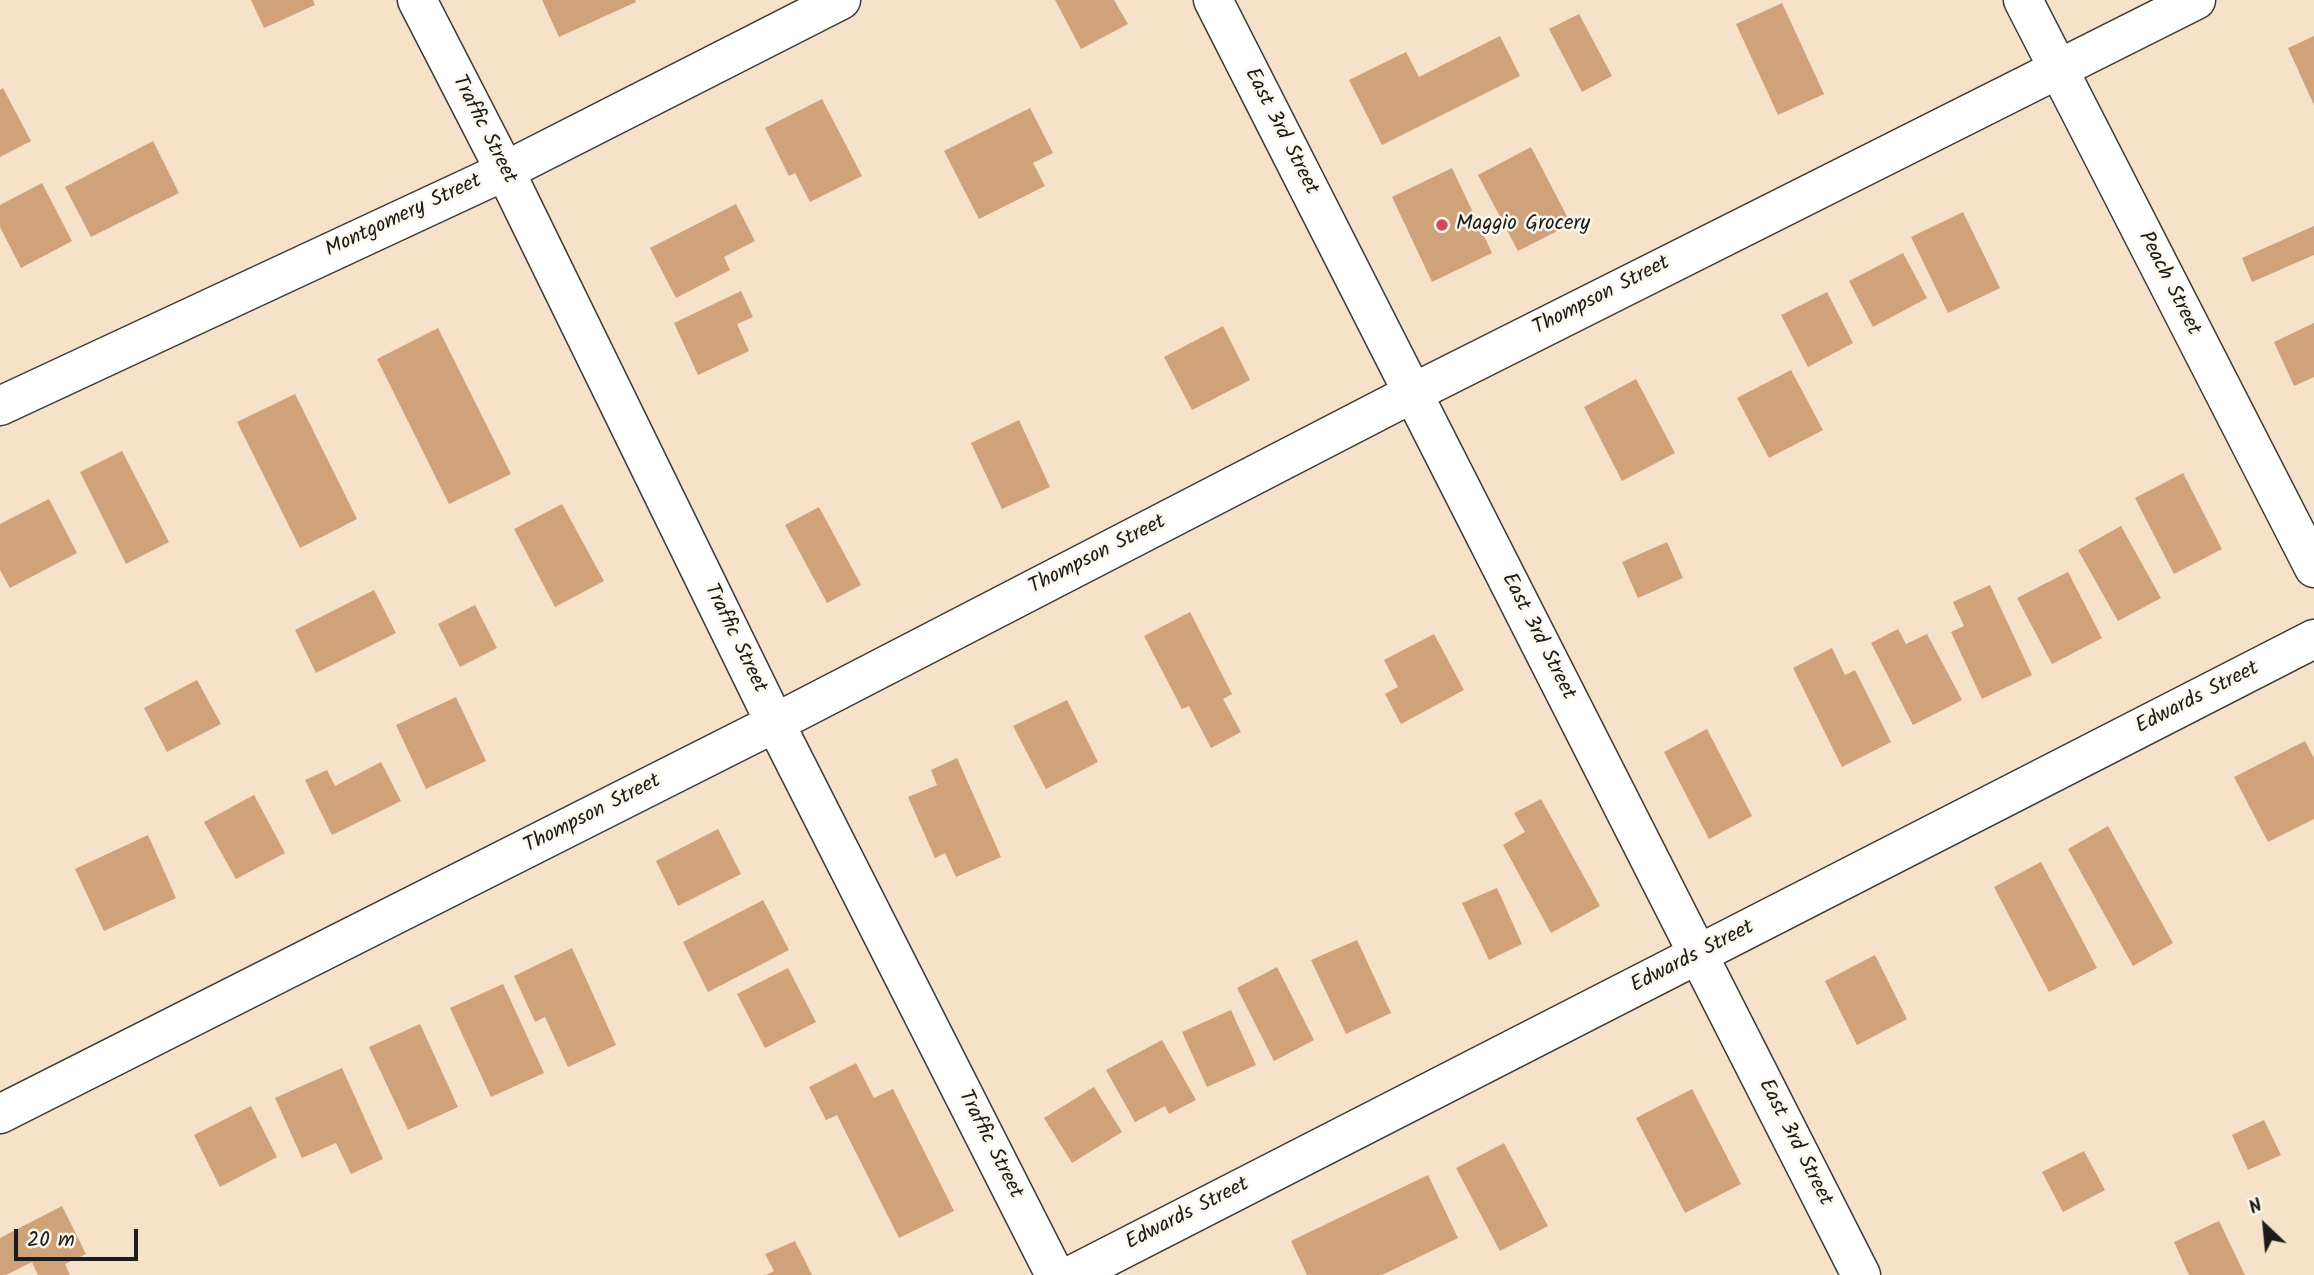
<!DOCTYPE html>
<style>
body{margin:0}
#map{position:relative;width:2314px;height:1275px;overflow:hidden;background:#f6e1c9;font-family:Kalam,sans-serif}
canvas{display:block}
.north{position:absolute;left:2230px;top:1191px;width:70px;height:70px;-webkit-text-stroke:5px #fbf7ec;paint-order:stroke;rotate:334deg;font-size:19px;font-weight:700;line-height:28px;text-align:center;color:#1c1c1c}
.north::after{content:'';display:block;margin:auto;width:24px;height:32px;background:#1c1c1c;clip-path:polygon(50% 0,100% 100%,50% 72%,0 100%)}
.scale{position:absolute;left:14px;top:1229px;width:124px;height:32px;box-sizing:border-box;border:4px solid #1c1c1c;border-top:0;padding-left:9px;font-size:21px;line-height:24px;white-space:nowrap;color:#1c1c1c;-webkit-text-stroke:5px #fbf7ec;paint-order:stroke}
</style>
<div id="map">
<canvas width="2314" height="1275"></canvas>
<div class="north">N</div>
<div class="scale">20 m</div>
</div>
<script>
const ctx = document.querySelector('canvas').getContext('2d');
ctx.lineJoin = 'round';
function fill(path, color) {
  ctx.fillStyle = color;
  ctx.fill(path, 'evenodd');
}
function shape(rows) {
  const path = new Path2D();
  for (const r of rows) {
    path.moveTo(r[0], r[1]);
    for (let i = 2; i < r.length; i += 2) path.lineTo(r[i], r[i + 1]);
  }
  return path;
}
function stroke(path, color, width, dash) {
  ctx.strokeStyle = color;
  ctx.lineWidth = width;
  ctx.lineCap = dash ? 'butt' : 'round';
  ctx.setLineDash(dash || []);
  ctx.stroke(path);
}
function write(font, color, halo, rows, align = 'center') {
  ctx.font = font + ' Kalam,sans-serif';
  ctx.lineWidth = 5;
  ctx.setLineDash([]);
  ctx.textBaseline = 'middle';
  ctx.strokeStyle = halo;
  ctx.fillStyle = color;
  for (const [text, x, y, turn = 0] of rows) {
    ctx.save();
    ctx.translate(x, y);
    ctx.rotate((+turn || 0) * Math.PI / 180);
    ctx.textAlign = isNaN(turn) ? turn : align;
    if (halo) ctx.strokeText(text, 0, 0);
    ctx.fillText(text, 0, 0);
    ctx.restore();
  }
}
const building = shape([
 [251,0,313,0,315,5,264,28],
 [542,0,635,0,636,2,559,37],
 [1055,0,1114,0,1128,24,1081,49],
 [1782,3,1824,94,1778,115,1736,24],
 [1579,14,1612,76,1582,92,1549,29],
 [1500,36,1520,76,1382,145,1349,80,1406,52,1419,77],
 [2314,36,2314,105,2288,48],
 [3,88,31,141,0,157,0,90],
 [822,99,862,176,810,202,795,173,789,176,765,128],
 [1030,108,1053,153,1033,163,1045,186,979,219,944,151],
 [153,141,179,193,91,237,65,187],
 [1531,147,1571,224,1518,251,1478,175],
 [1452,168,1492,253,1432,282,1392,197],
 [42,183,72,241,21,268,0,227,0,205],
 [736,204,755,241,724,257,730,270,676,298,650,248],
 [1963,212,2000,288,1948,313,1911,237],
 [2314,226,2314,255,2252,282,2242,258],
 [1903,253,1927,298,1873,327,1849,281],
 [741,291,753,317,737,324,749,351,698,375,674,323],
 [1827,292,1853,343,1808,367,1781,315],
 [2314,323,2314,377,2294,386,2274,342],
 [1223,326,1250,380,1192,410,1164,357],
 [438,328,511,474,449,504,377,359],
 [1791,370,1823,430,1769,458,1737,398],
 [1636,379,1675,453,1622,481,1584,407],
 [295,394,357,519,300,548,237,422],
 [1019,420,1050,487,1002,509,971,443],
 [122,451,169,542,126,564,80,472],
 [2183,473,2222,549,2174,574,2135,498],
 [49,499,77,553,10,588,0,570,0,524],
 [562,504,604,581,555,607,514,529],
 [819,507,861,585,827,603,785,525],
 [2121,526,2161,598,2118,621,2078,550],
 [1667,542,1683,578,1638,598,1622,562],
 [2068,572,2102,638,2052,664,2017,598],
 [1990,585,2032,675,1982,699,1951,632,1964,626,1953,602],
 [374,590,396,633,316,673,295,630],
 [475,605,497,648,460,667,438,624],
 [1190,612,1232,694,1223,699,1241,732,1211,748,1189,706,1182,709,1144,636],
 [1898,629,1906,644,1927,634,1962,700,1913,725,1871,643],
 [1434,634,1464,690,1401,724,1385,694,1398,687,1384,660],
 [1832,648,1845,675,1855,670,1891,742,1842,767,1793,668],
 [197,680,221,724,167,752,144,708],
 [456,697,486,761,426,789,396,725],
 [1067,700,1098,762,1046,789,1013,726],
 [1707,729,1752,816,1709,839,1664,752],
 [2305,741,2314,758,2314,819,2268,842,2234,777],
 [957,758,1001,857,956,877,945,853,935,858,908,797,937,785,931,770],
 [381,762,401,801,332,835,305,780,327,770,335,786],
 [254,795,285,853,236,879,204,822],
 [1541,799,1600,906,1551,933,1503,845,1525,832,1514,813],
 [2108,826,2173,943,2133,966,2068,849],
 [718,829,741,874,678,906,656,861],
 [148,835,176,898,104,931,75,869],
 [2041,862,2097,968,2049,992,1994,887],
 [1497,888,1522,944,1489,960,1462,903],
 [763,900,789,950,708,992,683,942],
 [1357,940,1391,1013,1346,1034,1311,960],
 [572,948,616,1045,568,1067,545,1017,535,1022,514,976],
 [1875,955,1907,1019,1857,1045,1825,981],
 [1277,967,1314,1040,1274,1061,1237,988],
 [788,968,816,1022,765,1048,737,994],
 [503,984,544,1073,491,1097,450,1008],
 [1231,1010,1256,1065,1207,1087,1182,1032],
 [420,1024,458,1107,408,1130,369,1047],
 [1162,1040,1196,1100,1169,1114,1165,1106,1135,1122,1106,1070],
 [856,1063,874,1098,893,1089,954,1211,899,1238,837,1115,826,1120,809,1087],
 [342,1068,383,1159,351,1174,336,1143,302,1158,275,1098],
 [1094,1087,1122,1132,1072,1163,1044,1118],
 [1692,1089,1741,1184,1685,1213,1636,1118],
 [251,1106,277,1157,220,1187,194,1135],
 [2264,1120,2281,1155,2248,1170,2232,1135],
 [1504,1143,1548,1226,1500,1251,1456,1168],
 [2084,1151,2105,1190,2063,1212,2042,1172],
 [1428,1175,1458,1238,1382,1275,1307,1275,1291,1241],
 [62,1206,86,1254,65,1264,70,1275,38,1275,32,1262,6,1275,0,1275,0,1238],
 [2219,1221,2245,1275,2189,1275,2174,1242],
 [795,1241,812,1275,766,1275,774,1271,765,1254]
]);
const street = shape([
 [417,0,505,171,775,723,1055,1275],
 [1213,0,1861,1275],
 [2023,0,2314,568],
 [0,406,505,171,841,0],
 [0,1114,775,723,1413,393,2196,0],
 [1072,1275,2314,639]
]);
const markers = [
 [1442,225,7,"#d1495b"]
];
const streetNames = [
 ["Traffic Street",483,130,63],
 ["East 3rd Street",1280,132,63],
 ["Montgomery Street",404,217,-25],
 ["Peach Street",2168,284,63],
 ["Thompson Street",1602,297,-27],
 ["Thompson Street",1098,556,-27],
 ["East 3rd Street",1537,637,63],
 ["Traffic Street",734,639,64],
 ["Edwards Street",2198,699,-27],
 ["Thompson Street",593,815,-27],
 ["Edwards Street",1693,958,-27],
 ["East 3rd Street",1794,1143,63],
 ["Traffic Street",989,1145,63],
 ["Edwards Street",1188,1215,-27]
];
const poiNames = [
 ["Maggio Grocery",1456,225]
];
fill(building, '#cfa27a');
stroke(street, '#3d3a36', 41);
stroke(street, '#fff', 38);
for (const [x, y, r, color] of markers) {
  const dot = new Path2D();
  dot.arc(x, y, r, 0, 2 * Math.PI);
  ctx.fillStyle = color;
  ctx.fill(dot);
  stroke(dot, '#fbf7ec', 2.5);
}
write('21px', '#1c1c1c', '#fbf7ec', streetNames);
write('21px', '#1c1c1c', '#fbf7ec', poiNames, 'left');
</script>
